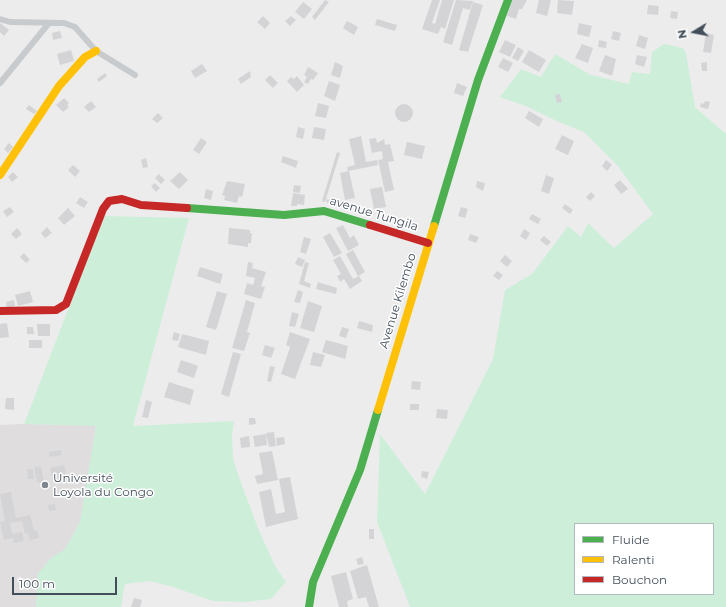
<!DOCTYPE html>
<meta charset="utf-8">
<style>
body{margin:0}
#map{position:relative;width:726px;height:607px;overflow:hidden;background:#edecec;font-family:Montserrat,sans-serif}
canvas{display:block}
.legend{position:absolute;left:574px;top:523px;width:140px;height:72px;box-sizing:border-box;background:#fff;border:1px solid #b3b8bd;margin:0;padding:5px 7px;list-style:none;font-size:12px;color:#424e5a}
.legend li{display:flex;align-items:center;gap:8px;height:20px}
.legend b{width:20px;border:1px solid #b3b8bd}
.north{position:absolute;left:674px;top:12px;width:40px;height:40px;-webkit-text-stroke:3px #fff;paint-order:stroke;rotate:260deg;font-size:11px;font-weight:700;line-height:16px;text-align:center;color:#424e5a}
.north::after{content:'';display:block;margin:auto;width:14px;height:18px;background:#424e5a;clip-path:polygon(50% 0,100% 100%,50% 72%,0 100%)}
.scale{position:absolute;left:12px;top:577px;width:105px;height:18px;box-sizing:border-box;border:2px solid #424e5a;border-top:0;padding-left:5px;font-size:12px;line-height:14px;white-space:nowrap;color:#424e5a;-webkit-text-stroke:3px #fff;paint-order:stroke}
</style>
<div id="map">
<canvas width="726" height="607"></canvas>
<ul class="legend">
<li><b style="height:5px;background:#4caf50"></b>Fluide</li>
<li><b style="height:5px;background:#ffc107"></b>Ralenti</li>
<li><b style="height:5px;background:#c62828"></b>Bouchon</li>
</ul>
<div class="north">N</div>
<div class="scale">100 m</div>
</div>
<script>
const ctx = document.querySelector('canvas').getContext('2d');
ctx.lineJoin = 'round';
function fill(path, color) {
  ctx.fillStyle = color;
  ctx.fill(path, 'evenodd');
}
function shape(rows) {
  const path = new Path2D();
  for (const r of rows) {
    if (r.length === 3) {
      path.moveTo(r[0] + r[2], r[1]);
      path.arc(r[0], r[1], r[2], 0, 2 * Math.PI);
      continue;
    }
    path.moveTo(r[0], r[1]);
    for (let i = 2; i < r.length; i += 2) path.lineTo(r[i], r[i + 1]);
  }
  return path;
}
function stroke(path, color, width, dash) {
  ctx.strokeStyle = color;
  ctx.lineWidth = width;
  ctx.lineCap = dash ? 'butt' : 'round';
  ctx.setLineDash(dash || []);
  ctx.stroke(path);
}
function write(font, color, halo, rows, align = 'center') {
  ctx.font = font + ' Montserrat,sans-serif';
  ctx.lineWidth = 3;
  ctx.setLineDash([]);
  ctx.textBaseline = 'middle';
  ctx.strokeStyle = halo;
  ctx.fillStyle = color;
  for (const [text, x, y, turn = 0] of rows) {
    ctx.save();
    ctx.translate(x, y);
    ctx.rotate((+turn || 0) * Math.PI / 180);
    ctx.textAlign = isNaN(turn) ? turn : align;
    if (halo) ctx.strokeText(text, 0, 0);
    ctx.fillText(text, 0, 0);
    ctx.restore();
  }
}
const education = shape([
 [24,424,96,425,75,607,0,607,0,425]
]);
const green = shape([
 [664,44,683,48,686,53,695,107,726,134,726,607,410,607,377,522,380,434,425,494,493,359,505,290,532,274,568,226,581,237,588,223,614,248,653,214,617,165,584,132,559,122,528,107,500,97,521,69,541,77,555,54,591,75,629,84,632,72,650,74,652,52],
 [575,524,713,524,713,594,575,594],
 [104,216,189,218,133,426,234,421,232,436,233,459,240,480,258,528,275,566,286,582,271,599,245,602,213,601,173,587,150,581,125,584,121,607,36,607,38,574,51,558,65,549,80,522,96,426,24,424]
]);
const building = shape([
 [325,0,329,2,315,20,312,17],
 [432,0,440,0,432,23,435,24,442,0,454,0,445,29,441,27,438,34,422,29],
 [456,0,473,1,470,10,463,8,452,45,443,42],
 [512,0,527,0,522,9,519,9,516,19,507,16],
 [539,0,551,0,547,16,536,13],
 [558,0,574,1,572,15,557,13],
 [303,2,312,9,304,19,295,12],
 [473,2,483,5,468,52,459,50],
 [648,5,659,6,658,15,647,14],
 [671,11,678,12,677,19,670,18],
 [263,16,270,23,265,29,257,22],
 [291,16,296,20,290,26,285,21],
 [377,19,397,25,395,31,375,25],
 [347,21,358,27,354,35,343,28],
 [0,23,9,30,4,36,0,32],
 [579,23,592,26,589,37,577,34],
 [60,31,62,38,53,40,52,33],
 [613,31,621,33,619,41,611,39],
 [706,33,714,35,711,53,703,52],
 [639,35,648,38,645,49,636,46],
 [505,40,516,45,510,57,499,52],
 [599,40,607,42,606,48,598,47],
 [582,44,593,48,588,63,575,58],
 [518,47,524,51,518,61,512,58],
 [71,50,74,61,60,65,57,54],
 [529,50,546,60,539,72,522,62],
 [605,55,616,59,612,76,599,71],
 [637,55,647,57,644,67,635,64],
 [503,58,513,63,508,72,498,67],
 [335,62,343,66,340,78,331,75],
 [707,62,707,71,702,71,701,63],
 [202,64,207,71,195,78,191,71],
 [308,67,318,73,313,80,311,79,308,84,304,82,307,77,304,75],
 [250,71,251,77,241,84,238,79],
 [105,73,107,76,99,82,97,79],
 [270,75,278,83,273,88,265,80],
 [297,76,304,85,297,92,287,81,291,77,294,79],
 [329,81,340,85,335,101,324,96],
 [457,83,467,87,463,96,454,93],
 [560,94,562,102,557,103,555,95],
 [64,98,69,103,67,105,69,107,63,112,56,105],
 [91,101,96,107,89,112,84,107],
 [705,101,710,102,708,109,700,107,701,103,704,104],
 [318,103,329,106,326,118,315,116],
 [404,113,9],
 [29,105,37,111,34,114,26,109],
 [529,111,543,119,539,127,525,118],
 [158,113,163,118,157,123,152,119],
 [298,127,305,129,303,139,296,137],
 [314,127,326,129,324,140,312,138],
 [562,135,574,141,568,155,555,149],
 [361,136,366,162,377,160,378,165,348,171,347,167,355,165,349,139],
 [201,138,207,142,199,154,193,150],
 [376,138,377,143,384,139,385,145,390,144,394,161,388,162,394,190,385,192,378,160,383,159,382,151,372,153,369,139],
 [407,142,425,146,422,159,404,155],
 [9,143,13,147,8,153,4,149],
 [337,152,340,153,325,202,322,201],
 [283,156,298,161,296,168,281,162],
 [146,158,148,167,143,168,141,160],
 [606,160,612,165,607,171,602,166],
 [73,165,80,171,75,177,68,170],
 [349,171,355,198,345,200,340,173],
 [13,172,18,177,12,182,8,177],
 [180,172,188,180,179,189,170,181],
 [159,174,165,180,161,184,155,178],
 [546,175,554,178,549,194,541,191],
 [620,180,628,189,621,194,614,185],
 [227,181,245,184,242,197,239,196,237,203,224,200,225,196,222,195],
 [477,181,485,183,483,191,476,187],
 [155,183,160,188,156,192,151,186],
 [294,185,301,186,300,193,293,192],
 [382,187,386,207,374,209,370,189],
 [206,189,213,191,211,200,204,198],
 [591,192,595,196,590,201,586,197],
 [293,193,305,195,304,205,297,204,297,206,291,206],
 [80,197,88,202,84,208,76,203],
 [327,199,345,205,344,208,326,202],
 [565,204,573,210,570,214,562,208],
 [10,207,14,212,7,217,3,211],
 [461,207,468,209,465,218,458,216],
 [68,208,75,216,64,225,58,218],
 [532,214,541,219,538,224,529,219],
 [343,225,350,238,354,235,359,245,348,251,336,228],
 [47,227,52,233,45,238,41,233],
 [17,228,22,234,16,239,11,234],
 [229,228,250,230,250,233,252,233,251,243,248,243,248,247,228,244],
 [524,229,530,233,526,240,520,236],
 [330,233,342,253,334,257,323,237],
 [470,234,479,237,476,243,468,240],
 [544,236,551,242,547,246,540,240],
 [304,237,311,239,306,254,300,252],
 [353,250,365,272,358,276,346,254],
 [24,253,30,260,26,263,20,257],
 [505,255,512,261,507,267,500,261],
 [340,256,353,279,359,276,362,281,350,289,344,279,340,282,337,276,341,274,333,260],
 [298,257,305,260,302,267,295,264],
 [248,262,253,263,252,268,266,272,261,286,265,287,261,299,244,294,247,283,253,285,255,278,246,276],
 [305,262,309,263,304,281,311,284,310,288,299,284],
 [200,267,223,274,220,284,197,276],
 [497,271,503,275,499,280,493,276],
 [318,282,337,288,336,294,316,289],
 [298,290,303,292,300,303,294,302],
 [30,291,33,302,18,306,15,295],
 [217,291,227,294,216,330,206,327],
 [14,300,15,306,7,308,6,302],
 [246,300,255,303,247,332,250,333,244,351,232,348],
 [308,301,322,306,314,332,300,328],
 [292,312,299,314,295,327,289,326],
 [359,321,373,325,372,332,357,328],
 [7,323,9,337,0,338,0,324],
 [37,324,50,324,50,336,38,336],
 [27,327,33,327,34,334,27,334],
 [342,327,349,329,346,338,339,336],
 [174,332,180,334,178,341,172,340],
 [290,332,310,339,295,379,281,374,290,347,286,345],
 [182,334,209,341,206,355,178,347],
 [29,340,42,340,42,348,29,348],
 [326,340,348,346,345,359,322,352],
 [265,345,275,348,271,358,262,355],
 [233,352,241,354,229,397,221,394],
 [313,352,325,355,321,367,310,365],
 [181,360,198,366,194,378,177,372],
 [270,366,275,367,271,382,267,381],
 [412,381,421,382,420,390,411,389],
 [169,382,194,390,190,405,164,397],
 [6,398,14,398,14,410,5,409],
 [146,400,152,402,148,418,142,417],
 [410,404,419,404,419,410,410,410],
 [437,409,448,410,447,419,436,418],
 [249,418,255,418,256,424,249,425],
 [274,432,276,446,269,447,266,433],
 [266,434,267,445,255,447,253,436],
 [249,436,250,447,241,448,240,438],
 [284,437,285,444,277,446,276,438],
 [61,450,62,455,49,457,49,452],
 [272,451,278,480,257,484,255,476,263,474,259,453],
 [64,465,67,478,53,481,50,468],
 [41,466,44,482,37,483,34,467],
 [27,469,33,469,34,479,28,479],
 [422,471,429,472,427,479,421,477],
 [290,477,298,519,266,527,259,492,271,489,276,514,285,512,279,479],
 [11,492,16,518,30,515,34,531,37,530,39,538,30,540,28,533,25,534,22,521,10,523,12,534,22,532,24,541,14,543,13,538,4,540,0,522,5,521,0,494],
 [55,504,56,510,49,511,48,505],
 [369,529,374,529,374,539,369,539],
 [362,557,364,564,358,565,356,559],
 [367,565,379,607,369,607,366,597,358,599,350,571],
 [346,572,353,599,347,601,348,607,339,607,331,576],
 [134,598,142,600,140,607,131,607]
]);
const street = shape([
 [0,19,10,22,64,23,75,27,96,51,135,75],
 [0,83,49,23]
]);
const fast = shape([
 [187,208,284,215,324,211,370,225],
 [434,226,478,80,508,0],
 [309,607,313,582,360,470,378,410]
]);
const slow = shape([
 [0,175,59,86,85,57,96,51],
 [378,410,434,226]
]);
const jam = shape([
 [370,225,428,243],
 [0,311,56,310,66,304,103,209,109,201,122,199,141,205,187,208]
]);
const markers = [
 [45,485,4,"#7e858d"]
];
const streetNames = [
 ["avenue Tungila",374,214,17],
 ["Avenue Kilembo",398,301,-73]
];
const poiNames = [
 ["Université",53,478],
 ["Loyola du Congo",53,492]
];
fill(education, '#dfddde');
fill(green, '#cdefda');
fill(building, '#d4d4d7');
stroke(street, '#c8cbce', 6);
stroke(fast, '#4caf50', 8);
stroke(slow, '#ffc107', 8);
stroke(jam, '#c62828', 8);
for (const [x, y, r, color] of markers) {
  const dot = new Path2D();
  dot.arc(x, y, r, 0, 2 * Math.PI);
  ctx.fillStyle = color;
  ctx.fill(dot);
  stroke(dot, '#fff', 1.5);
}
write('12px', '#424e5a', '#fff', streetNames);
write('12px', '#424e5a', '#fff', poiNames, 'left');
</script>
